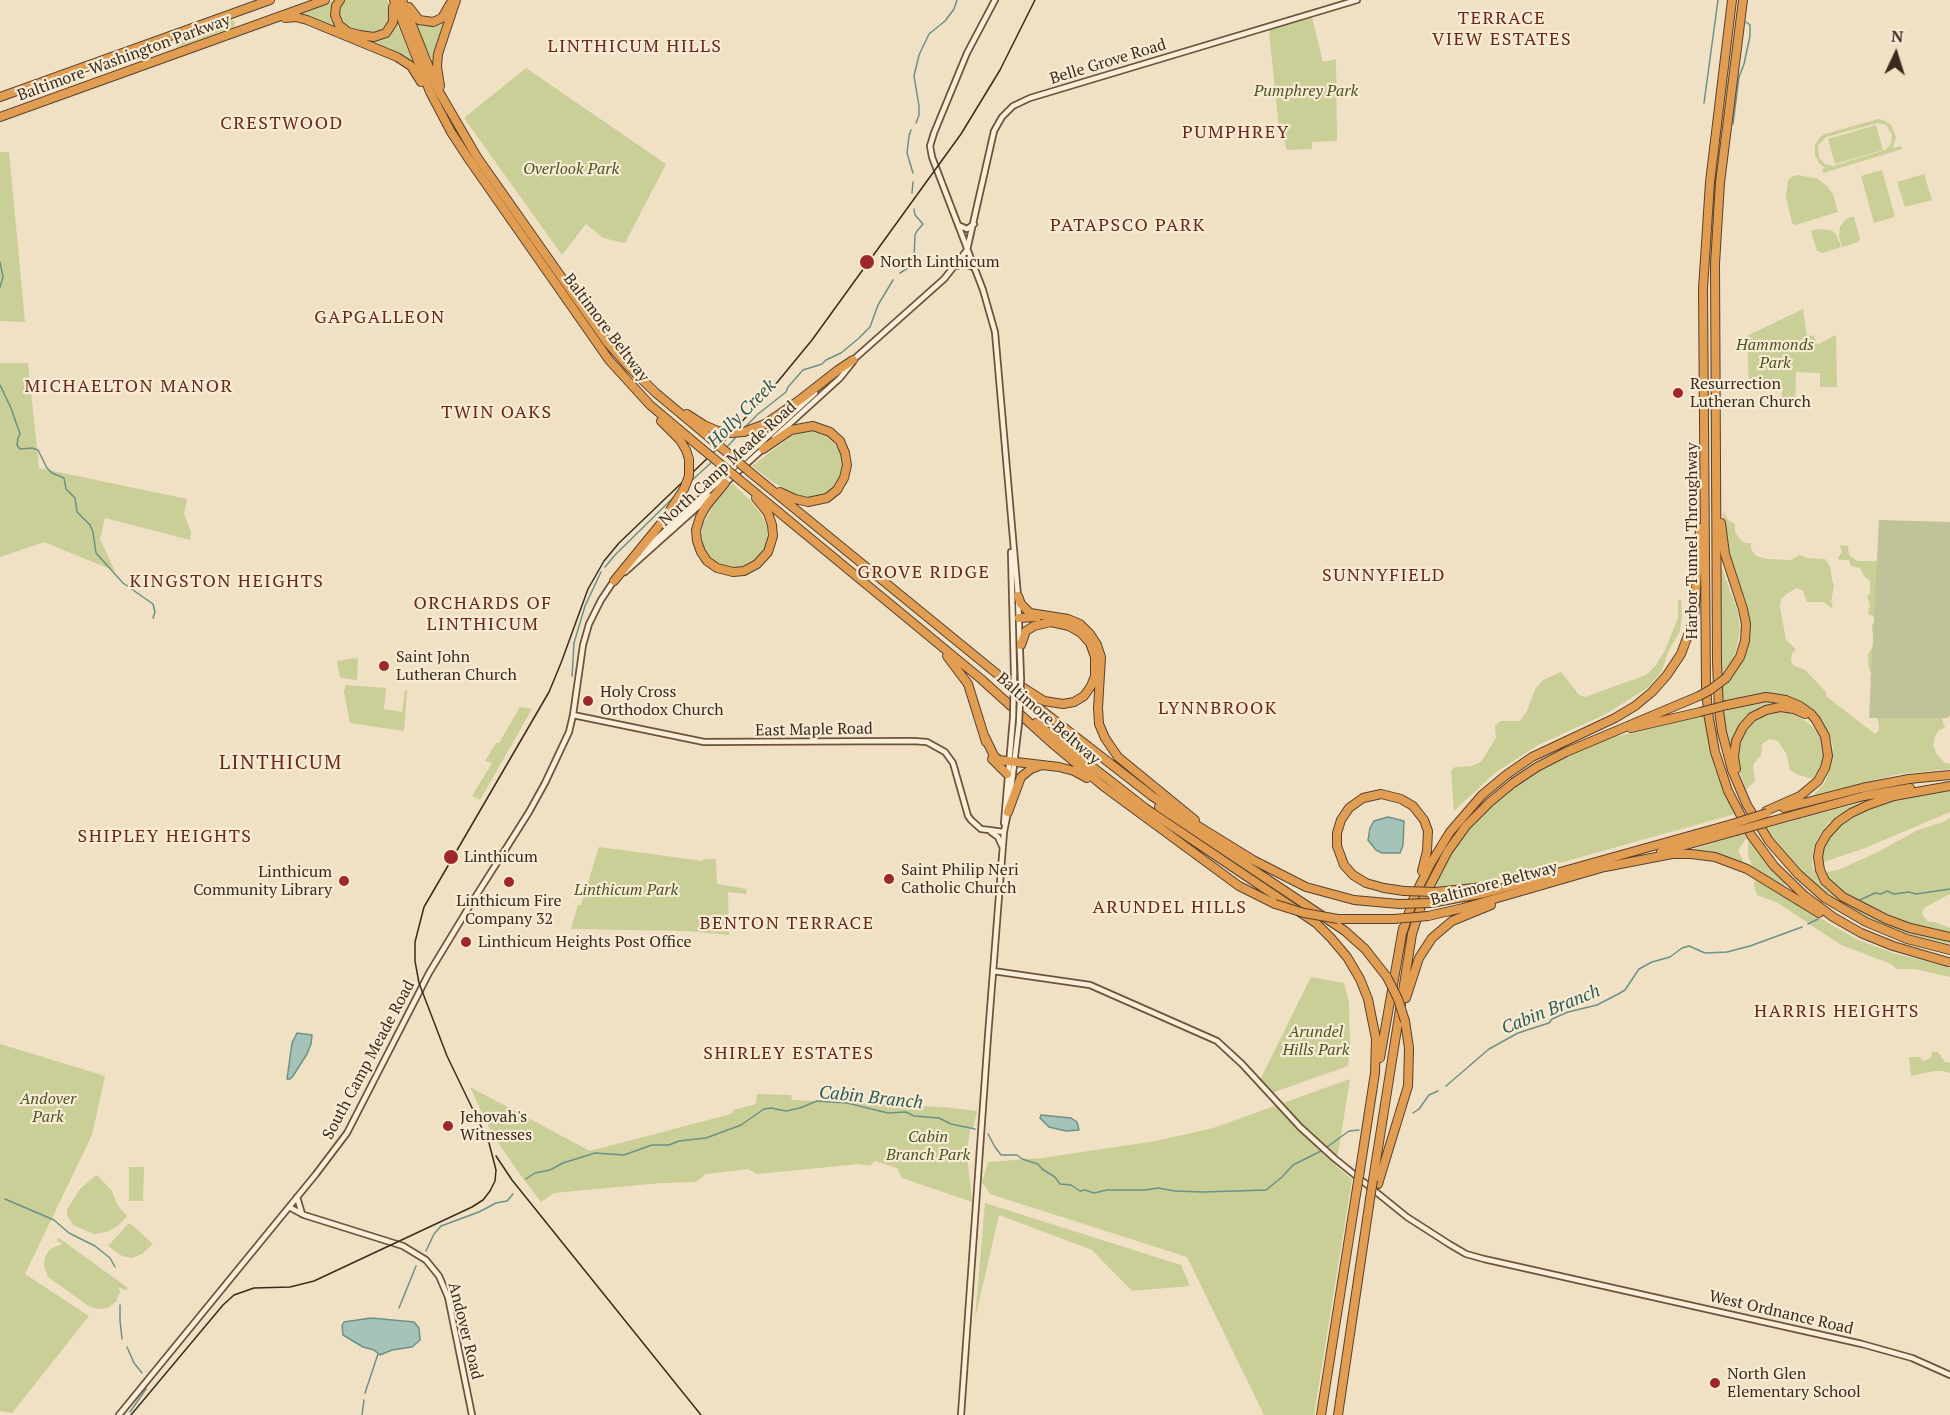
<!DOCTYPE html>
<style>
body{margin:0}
#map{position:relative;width:1950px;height:1415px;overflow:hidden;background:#f0e1c4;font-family:"PT Serif",serif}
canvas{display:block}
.north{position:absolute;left:1866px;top:24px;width:60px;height:60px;-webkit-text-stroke:4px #f7ebd4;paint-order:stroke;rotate:4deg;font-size:16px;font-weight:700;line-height:24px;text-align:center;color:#3a2b1e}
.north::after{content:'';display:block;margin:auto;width:21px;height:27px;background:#3a2b1e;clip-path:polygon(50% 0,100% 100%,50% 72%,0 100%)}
</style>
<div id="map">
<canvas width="1950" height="1415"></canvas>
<div class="north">N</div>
</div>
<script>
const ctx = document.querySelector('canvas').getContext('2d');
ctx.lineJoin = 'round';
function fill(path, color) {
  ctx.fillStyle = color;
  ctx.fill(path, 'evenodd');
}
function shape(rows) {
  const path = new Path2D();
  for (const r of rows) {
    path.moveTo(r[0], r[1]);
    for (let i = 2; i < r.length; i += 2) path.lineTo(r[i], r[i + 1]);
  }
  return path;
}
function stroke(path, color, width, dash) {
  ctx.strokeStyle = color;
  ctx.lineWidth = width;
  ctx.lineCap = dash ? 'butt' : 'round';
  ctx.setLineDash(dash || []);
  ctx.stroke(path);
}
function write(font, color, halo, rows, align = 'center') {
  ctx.font = font + ' "PT Serif",serif';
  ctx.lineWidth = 4.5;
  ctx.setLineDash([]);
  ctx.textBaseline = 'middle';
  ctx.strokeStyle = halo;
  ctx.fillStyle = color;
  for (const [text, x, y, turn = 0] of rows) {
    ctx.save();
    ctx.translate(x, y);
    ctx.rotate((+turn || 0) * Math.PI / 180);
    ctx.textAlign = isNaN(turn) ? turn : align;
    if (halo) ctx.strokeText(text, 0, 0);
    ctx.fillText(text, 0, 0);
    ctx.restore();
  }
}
const green = shape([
 [334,0,338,0,333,11,346,33,296,15],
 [342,0,387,0,392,14,388,28,377,34,356,33,341,26,336,12],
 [449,13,433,63,414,19,427,25],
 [1312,17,1323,62,1336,59,1337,141,1312,142,1312,149,1287,150,1278,120,1269,30],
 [231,19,235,22,234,27,177,48,174,38],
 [396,20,415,68,362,40,363,37,379,38],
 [526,68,666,164,625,243,603,238,586,224,562,255,464,118],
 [1878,119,1883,120,1891,125,1896,137,1893,148,1901,146,1902,149,1823,173,1822,169,1825,168,1819,163,1815,155,1815,145,1820,137,1825,134],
 [1878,123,1886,125,1892,134,1891,144,1885,150,1833,166,1825,164,1819,158,1818,146,1826,137],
 [1876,125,1883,150,1835,164,1828,139],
 [0,152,9,152,25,322,0,321],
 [1882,170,1895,217,1874,223,1861,176],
 [1924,174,1932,200,1905,207,1897,182],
 [1798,175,1818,179,1827,186,1833,194,1838,212,1795,225,1792,223,1786,197,1788,181,1791,177],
 [1850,217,1854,217,1860,239,1858,242,1842,247,1839,236,1840,227,1845,220],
 [1818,229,1829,230,1834,232,1837,236,1841,247,1823,253,1817,251,1811,231],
 [1803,309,1807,337,1814,335,1817,345,1836,335,1837,387,1820,387,1820,373,1796,372,1795,406,1787,406,1786,408,1782,408,1782,388,1749,388,1747,336],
 [0,363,28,363,39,468,187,499,184,514,191,532,190,540,105,518,100,539,115,571,44,542,0,557],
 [809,430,819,431,832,439,841,453,843,463,840,477,833,487,825,495,818,497,797,497,770,480,752,466,793,435],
 [732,483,751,501,762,516,767,526,767,542,762,555,738,568,723,566,711,559,703,547,702,535,703,523,709,514,710,507],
 [1723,511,1728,520,1735,524,1735,532,1740,539,1745,543,1751,543,1751,549,1756,556,1767,559,1791,560,1800,555,1807,558,1825,559,1830,566,1832,580,1834,585,1831,602,1833,606,1831,608,1824,602,1807,602,1803,591,1797,588,1786,594,1781,600,1780,607,1786,640,1796,649,1792,653,1791,660,1793,665,1805,670,1826,692,1826,696,1875,734,1879,730,1879,726,1870,680,1871,673,1869,669,1868,654,1876,641,1873,639,1872,624,1876,622,1874,617,1868,613,1870,605,1867,596,1870,594,1870,581,1864,576,1860,568,1851,566,1849,560,1839,560,1838,557,1842,553,1840,545,1848,546,1849,555,1857,561,1880,561,1943,711,1942,719,1945,728,1939,730,1935,736,1933,745,1937,755,1945,763,1950,764,1950,769,1900,774,1813,795,1824,784,1830,769,1833,747,1830,734,1816,713,1799,700,1786,695,1765,693,1723,702,1722,684,1733,674,1749,621,1746,602,1726,544],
 [1720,558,1721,566,1738,612,1740,630,1736,651,1730,668,1721,679],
 [1678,600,1681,600,1682,616,1680,631,1669,650,1662,670,1649,687,1604,715,1538,745,1495,773,1454,811,1451,771,1455,767,1472,766,1481,762,1496,738,1495,726,1500,721,1520,721,1527,711,1535,689,1543,680,1561,672,1579,695,1585,697,1646,675,1656,665,1665,650,1678,618],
 [353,658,358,659,357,680,342,678,340,677,337,661],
 [346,685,386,688,384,709,402,712,405,690,407,690,404,731,350,723,344,692],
 [1764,699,1776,700,1790,706,1771,704,1753,713,1739,724,1731,747,1722,709],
 [520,707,532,709,480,800,472,796,492,763,485,761,496,743,499,743],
 [1776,712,1794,713,1812,726,1820,736,1824,749,1822,766,1817,778,1813,779,1798,775,1790,770,1787,755,1778,741,1769,739,1762,744,1761,755,1753,765,1755,781,1746,790,1740,772,1738,758,1741,739,1750,725,1759,717],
 [1704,713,1715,769,1735,814,1520,874,1476,884,1432,888,1447,859,1464,835,1495,802,1524,779,1554,761,1597,742],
 [1950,790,1950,812,1865,848,1821,863,1824,845,1834,830,1865,810,1910,796],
 [1860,803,1828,823,1816,841,1812,859,1813,868,1823,887,1850,906,1905,931,1950,941,1950,944,1902,933,1862,917,1838,903,1812,883,1785,856,1766,828],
 [1950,818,1950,894,1924,908,1922,914,1928,922,1935,922,1950,928,1950,933,1907,923,1856,899,1832,884,1824,873,1838,870,1878,852,1918,830,1943,822],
 [1744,833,1747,838,1738,850,1744,863,1718,855,1691,850],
 [1748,840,1768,865,1785,882,1784,887,1752,867,1748,854],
 [599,847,703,861,703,859,716,859,717,884,747,889,746,894,728,892,729,935,686,931,571,929,578,905,581,905],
 [1755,880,1856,939,1893,953,1950,967,1950,977,1915,969,1897,969,1891,964,1841,945,1778,903,1757,895,1754,885],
 [1311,977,1344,983,1349,1003,1350,1051,1348,1066,1266,1095,1270,1088,1265,1084,1260,1090,1257,1086],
 [0,1044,105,1076,92,1135,25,1274,89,1316,12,1413,0,1411],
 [1932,1052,1938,1052,1945,1062,1950,1063,1950,1073,1943,1071,1934,1071,1911,1076,1909,1057,1920,1057,1923,1061,1931,1058],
 [1350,1079,1336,1166,1352,1179,1314,1415,1264,1415,1187,1257,990,1194,982,1182,988,1162,1042,1158,1156,1141,1213,1128],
 [470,1087,590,1151,731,1114,734,1110,756,1104,757,1094,791,1095,792,1100,943,1107,977,1111,973,1129,970,1129,967,1153,972,1202,902,1178,897,1168,875,1161,870,1166,859,1164,757,1174,748,1169,706,1174,696,1182,661,1183,554,1193,541,1202,519,1173,491,1132],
 [129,1167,144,1167,143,1201,129,1201],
 [96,1175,98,1176,112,1191,118,1206,127,1216,118,1226,107,1232,94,1234,73,1225,67,1215,67,1210,79,1190],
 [985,1203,1181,1265,1190,1286,1132,1291,1092,1250,999,1215,975,1319],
 [128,1224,131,1224,153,1244,142,1254,132,1258,122,1256,108,1246],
 [59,1238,128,1288,126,1291,119,1287,120,1292,116,1302,107,1308,98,1309,90,1307,48,1277,44,1266,45,1257,50,1249,62,1244,56,1240]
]);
const cemetery = shape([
 [1879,520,1950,522,1950,715,1948,718,1869,718]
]);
const water = shape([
 [1388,817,1404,821,1403,845,1400,853,1382,853,1376,850,1368,840,1370,828,1374,821,1388,817],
 [297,1033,312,1035,311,1044,307,1054,293,1076,290,1079,287,1079,292,1043,297,1033],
 [1041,1115,1071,1118,1077,1122,1079,1130,1066,1131,1049,1127,1040,1118,1041,1115],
 [371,1318,414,1322,419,1328,420,1340,412,1347,392,1350,380,1355,374,1350,363,1347,343,1335,342,1326,344,1322,371,1318]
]);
const stream = shape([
 [1704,103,1718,0],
 [916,123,919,115,919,106,914,76,919,55,929,34,945,21,954,9,957,0],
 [1733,124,1739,77,1744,64,1750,36,1750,25,1746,22],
 [911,130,909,136,907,153,913,173],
 [912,193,913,182],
 [0,262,3,277,0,287],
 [900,273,908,268,914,259,915,235,917,231,923,224,915,215,914,209],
 [0,385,11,408,20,434,18,438,17,445,20,449,32,448,38,450,47,468,52,473,64,478,66,489,75,498,77,512,90,525,93,532,96,553,123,583,153,604,155,612,153,618],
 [745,427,758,414,786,392,788,387,803,370,822,364,826,360,841,353,859,338,870,327,878,305,893,280],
 [727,447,738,435],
 [690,482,713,461],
 [605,567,615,555,675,496],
 [572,676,574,643,585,606,601,572],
 [1860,900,1875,893,1881,894,1887,891,1894,894,1909,892,1916,894,1950,889],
 [1808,924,1818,919],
 [1446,1086,1489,1049,1518,1033,1549,1023,1552,1019,1568,1012,1597,1005,1620,993,1625,990,1639,969,1652,962,1670,957,1682,948,1689,946,1705,953,1727,952,1750,946,1802,927],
 [1413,1113,1419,1109,1429,1095,1438,1091],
 [988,1134,995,1147,1001,1155,1017,1155,1022,1159,1038,1164,1042,1169,1055,1177,1060,1184,1071,1185,1080,1191,1085,1190,1094,1193,1107,1190,1145,1190,1158,1188,1175,1191,1203,1192,1266,1190,1282,1177,1293,1165,1321,1151],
 [1327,1147,1349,1131,1359,1130],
 [526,1179,535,1173,550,1170,563,1163,595,1153,624,1155,652,1145,669,1145,679,1141,706,1138,741,1125,764,1109,771,1108,786,1111,800,1108,817,1101,847,1103,888,1113,906,1112,914,1116,939,1118,951,1124,975,1129],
 [5,1199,54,1220,69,1233,95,1246,110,1258,115,1267],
 [426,1251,434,1234,441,1226,479,1212,496,1203,507,1201,513,1194],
 [120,1305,120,1320,122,1339],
 [399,1308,416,1266],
 [127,1347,134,1363,142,1373],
 [365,1393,378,1354],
 [130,1412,146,1389],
 [362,1415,364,1400]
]);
const secondary = shape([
 [995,0,967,53,934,133,930,146,932,157,983,290,995,332,1018,596,1021,679],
 [958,225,967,229,974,224],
 [956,266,964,264,973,267],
 [853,360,944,279,967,250,994,131,1002,117,1013,106,1030,98,1357,0],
 [774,438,840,378,852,363],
 [723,485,764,448],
 [642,552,815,393],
 [1011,552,1014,673],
 [625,572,710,496],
 [573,715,704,742,912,741,927,742,945,752,953,763,968,816,971,820,981,829,1004,832],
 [1010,798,1019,723],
 [1004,823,1013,718],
 [991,832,998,837,1002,846],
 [993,971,1090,985,1217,1041,1242,1064,1300,1127,1334,1158,1407,1217,1449,1244,1466,1254,1484,1259,1862,1344,1912,1358,1950,1375],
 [297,1197,302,1214],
 [289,1207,304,1215,403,1246,426,1260,439,1276,448,1297,472,1415],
 [119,1415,316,1174,347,1133,429,973,469,907,529,812,545,783,569,732,573,715,583,645,589,624,601,600,615,579],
 [961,1415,988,1036,1004,832,1008,812]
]);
const highway = shape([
 [340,0,336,6,335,15,339,25,348,32,360,35,374,37,386,33,393,22,393,7],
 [394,0,430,92,451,132,470,161,609,360,650,405,701,448],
 [402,0,438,90,477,157,607,342,629,367,656,393,711,439],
 [1732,0,1710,182,1703,289,1706,686,1708,713,1715,752,1728,791,1751,835,1774,866,1805,896,1833,917,1861,933,1893,946,1948,962],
 [1743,0,1720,183,1715,264,1717,662,1719,711,1722,732,1732,770,1747,805,1769,841,1798,874,1825,898,1866,922,1907,939,1950,950],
 [409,7,419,20,433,22,442,18,450,4],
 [285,18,296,17,307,20,397,57,411,66,421,82],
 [440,86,437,67,438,54,456,0],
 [0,97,270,0],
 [0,117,325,0],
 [687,414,704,425,718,431],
 [661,421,680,440,686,450,689,459],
 [765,424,801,399,838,370,853,360],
 [763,449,791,430,813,426,830,432,840,441,845,453,847,465,844,478,837,490,827,498,808,502,795,499,780,492],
 [751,473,1040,709,1152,796,1185,818,1253,860,1306,887,1354,900,1399,904],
 [741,481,981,679,1054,745,1103,786,1239,886,1275,904],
 [725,483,706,506,700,517,696,530,697,541,701,552,707,561,717,568,733,572,744,571,757,564,768,552,773,536,772,525,768,513,756,498],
 [1721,523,1725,554,1743,609,1746,624,1745,641,1740,657,1726,678],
 [614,581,663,521],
 [1018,596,1021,604,1030,613,1068,619,1080,624,1090,634,1097,645,1101,657,1098,708,1099,724,1105,738,1118,757,1195,820],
 [1019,618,1037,617],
 [947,656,968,684,986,742],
 [1014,682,1044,701,1063,704,1074,702,1084,696,1091,686,1095,676,1095,657,1090,643,1081,633,1069,626,1051,622,1034,626,1026,631,1021,645],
 [1727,705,1766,697,1786,700,1800,706,1811,714,1816,720,1825,736,1828,756,1825,768,1818,781,1800,796,1766,811],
 [1036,723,1145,808,1316,923,1331,938,1347,957,1360,979,1368,999,1376,1039,1375,1073,1360,1170],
 [1631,728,1700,712],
 [985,737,994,756,999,760,1059,767,1074,771,1087,778],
 [992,759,1007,774],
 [1736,769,1734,757,1736,741,1743,727,1752,717,1766,710,1780,707,1794,709,1805,714],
 [1950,786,1894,796,1868,805,1851,813,1838,822,1827,834,1820,846,1818,857,1820,870,1825,881,1843,897,1886,919,1910,928,1950,937],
 [1159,807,1345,931,1365,949,1387,977],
 [1784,808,1862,788,1909,779,1950,775],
 [1008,812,1021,777,1031,769,1039,766],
 [1772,821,1864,796,1910,788],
 [1661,852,1736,831],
 [1605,867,1672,854,1691,854,1715,857,1747,869,1819,913],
 [1404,891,1384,888,1366,883,1353,875,1344,865,1337,846,1337,833,1341,820,1349,808,1363,798,1381,794,1401,799,1413,806,1424,820,1428,831,1427,851,1422,871],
 [1435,892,1494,886],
 [1431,903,1485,893,1732,824],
 [1428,916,1463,908,1608,866],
 [1338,919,1394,919],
 [1403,931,1414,897,1431,863,1450,832,1482,795,1506,775,1532,757,1615,718,1635,706,1652,692,1667,675,1681,654,1694,619,1700,528],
 [1406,998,1419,958,1432,938,1452,921,1491,905],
 [1380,1058,1403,928],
 [1373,1180,1412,934,1424,897,1448,851,1466,826,1490,802,1513,783,1537,767,1566,752,1699,696],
 [1378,1184,1408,1086,1409,1048,1405,1021],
 [1321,1415,1357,1188],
 [1338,1415,1370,1199]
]);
const tram = shape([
 [496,1156,512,1180,701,1415],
 [131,1415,223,1305,234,1295,254,1288,290,1287,314,1281,472,1207,483,1200,490,1191,495,1181,496,1170,489,1143,447,1056,419,983,415,961,415,942,424,907,549,692,561,663,588,589,604,561,619,543,717,449,775,385,812,340,961,134,1000,70,1035,0]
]);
const secondaryBridge = shape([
 [1013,718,1014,673],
 [1019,723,1021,679]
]);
const highwayBridge = shape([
 [718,431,730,433,744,432,765,424],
 [711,439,751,473],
 [701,448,741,481],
 [663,521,684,489,689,476,689,459],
 [1699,696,1710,690,1726,678],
 [1700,712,1727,705],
 [1732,824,1767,813],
 [1736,831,1772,821],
 [1404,891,1435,892],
 [1275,904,1304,913,1338,919],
 [1399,904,1431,903],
 [1394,919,1428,916],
 [1387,977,1398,999,1405,1021],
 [1357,1188,1360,1170],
 [1370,1199,1373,1180]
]);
const markers = [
 [867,262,8,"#9c282d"],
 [1678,393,6,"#9c282d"],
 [384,666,6,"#9c282d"],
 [588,701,6,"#9c282d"],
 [451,857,8,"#9c282d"],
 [889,879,6,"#9c282d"],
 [344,881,6,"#9c282d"],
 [509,882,6,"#9c282d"],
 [466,942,6,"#9c282d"],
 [448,1126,6,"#9c282d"],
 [1715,1383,6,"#9c282d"]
];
const streetNames = [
 ["Baltimore-Washington Parkway",124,58,-20],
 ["Belle Grove Road",1108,62,-17],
 ["Baltimore Beltway",606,328,53],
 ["North Camp Meade Road",728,464,-42],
 ["Harbor Tunnel Throughway",1692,541,-90],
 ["Baltimore Beltway",1048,719,41],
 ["East Maple Road",814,730,-1],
 ["Baltimore Beltway",1494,884,-15],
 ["South Camp Meade Road",369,1060,-62],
 ["West Ordnance Road",1781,1313,13],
 ["Andover Road",465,1331,76]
];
const parkNames = [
 ["Pumphrey Park",1306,91],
 ["Overlook Park",571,169],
 ["Hammonds",1775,345],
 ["Park",1775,363],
 ["Linthicum Park",626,890],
 ["Arundel",1316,1032],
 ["Hills Park",1316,1050],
 ["Andover",48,1099],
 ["Park",48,1117],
 ["Cabin",928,1137],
 ["Branch Park",928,1155]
];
const poiNames = [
 ["North Linthicum",880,262],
 ["Resurrection",1690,384],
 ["Lutheran Church",1690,402],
 ["Saint John",396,657],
 ["Lutheran Church",396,675],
 ["Holy Cross",600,692],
 ["Orthodox Church",600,710],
 ["Linthicum",464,857],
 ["Saint Philip Neri",901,870],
 ["Catholic Church",901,888],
 ["Linthicum",332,872,"right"],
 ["Community Library",332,890,"right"],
 ["Linthicum Fire",509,901,"center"],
 ["Company 32",509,919,"center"],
 ["Linthicum Heights Post Office",478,942],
 ["Jehovah's",460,1117],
 ["Witnesses",460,1135],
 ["North Glen",1727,1374],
 ["Elementary School",1727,1392]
];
const neighbourhoodNames = [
 ["TERRACE",1502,19],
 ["VIEW ESTATES",1502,40],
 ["LINTHICUM HILLS",635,47],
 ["CRESTWOOD",282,124],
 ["PUMPHREY",1236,133],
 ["PATAPSCO PARK",1128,226],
 ["GAPGALLEON",380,318],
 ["MICHAELTON MANOR",129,387],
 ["TWIN OAKS",497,413],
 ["GROVE RIDGE",924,573],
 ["SUNNYFIELD",1384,576],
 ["KINGSTON HEIGHTS",227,582],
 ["ORCHARDS OF",483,604],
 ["LINTHICUM",483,625],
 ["LYNNBROOK",1218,709],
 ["SHIPLEY HEIGHTS",165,837],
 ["ARUNDEL HILLS",1170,908],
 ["BENTON TERRACE",787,924],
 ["HARRIS HEIGHTS",1837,1012],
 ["SHIRLEY ESTATES",789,1054]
];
const waterNames = [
 ["Holly Creek",742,414,-45],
 ["Cabin Branch",1551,1010,-22],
 ["Cabin Branch",871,1098,6]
];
const quarterNames = [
 ["LINTHICUM",281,763]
];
fill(green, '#cace97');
fill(cemetery, '#bfc397');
fill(water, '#a6c3b9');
stroke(water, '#6c9187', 1.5);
stroke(stream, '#6c9187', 1.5);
stroke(secondary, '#6d533d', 8);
stroke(highway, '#59402e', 10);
stroke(secondary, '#faeed8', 4.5);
stroke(highway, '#e19d52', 8);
stroke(tram, '#3a2b1e', 1.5);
stroke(secondaryBridge, '#6d533d', 8, []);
stroke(highwayBridge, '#59402e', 10, []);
stroke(secondaryBridge, '#faeed8', 4.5);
stroke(highwayBridge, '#e19d52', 8);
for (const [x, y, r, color] of markers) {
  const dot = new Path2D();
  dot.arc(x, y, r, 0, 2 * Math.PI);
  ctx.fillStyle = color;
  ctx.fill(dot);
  stroke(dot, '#f7ebd4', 2);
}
write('16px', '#3a2b1e', '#f7ebd4', streetNames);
write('italic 16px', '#4c5724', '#f7ebd4', parkNames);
write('16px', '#3a2b1e', '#f7ebd4', poiNames, 'left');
ctx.letterSpacing = '1.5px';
write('18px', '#68291c', '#f7ebd4', neighbourhoodNames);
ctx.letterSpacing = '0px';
write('italic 18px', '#2d5b56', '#f7ebd4', waterNames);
ctx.letterSpacing = '1.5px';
write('20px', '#68291c', '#f7ebd4', quarterNames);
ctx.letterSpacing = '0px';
</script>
